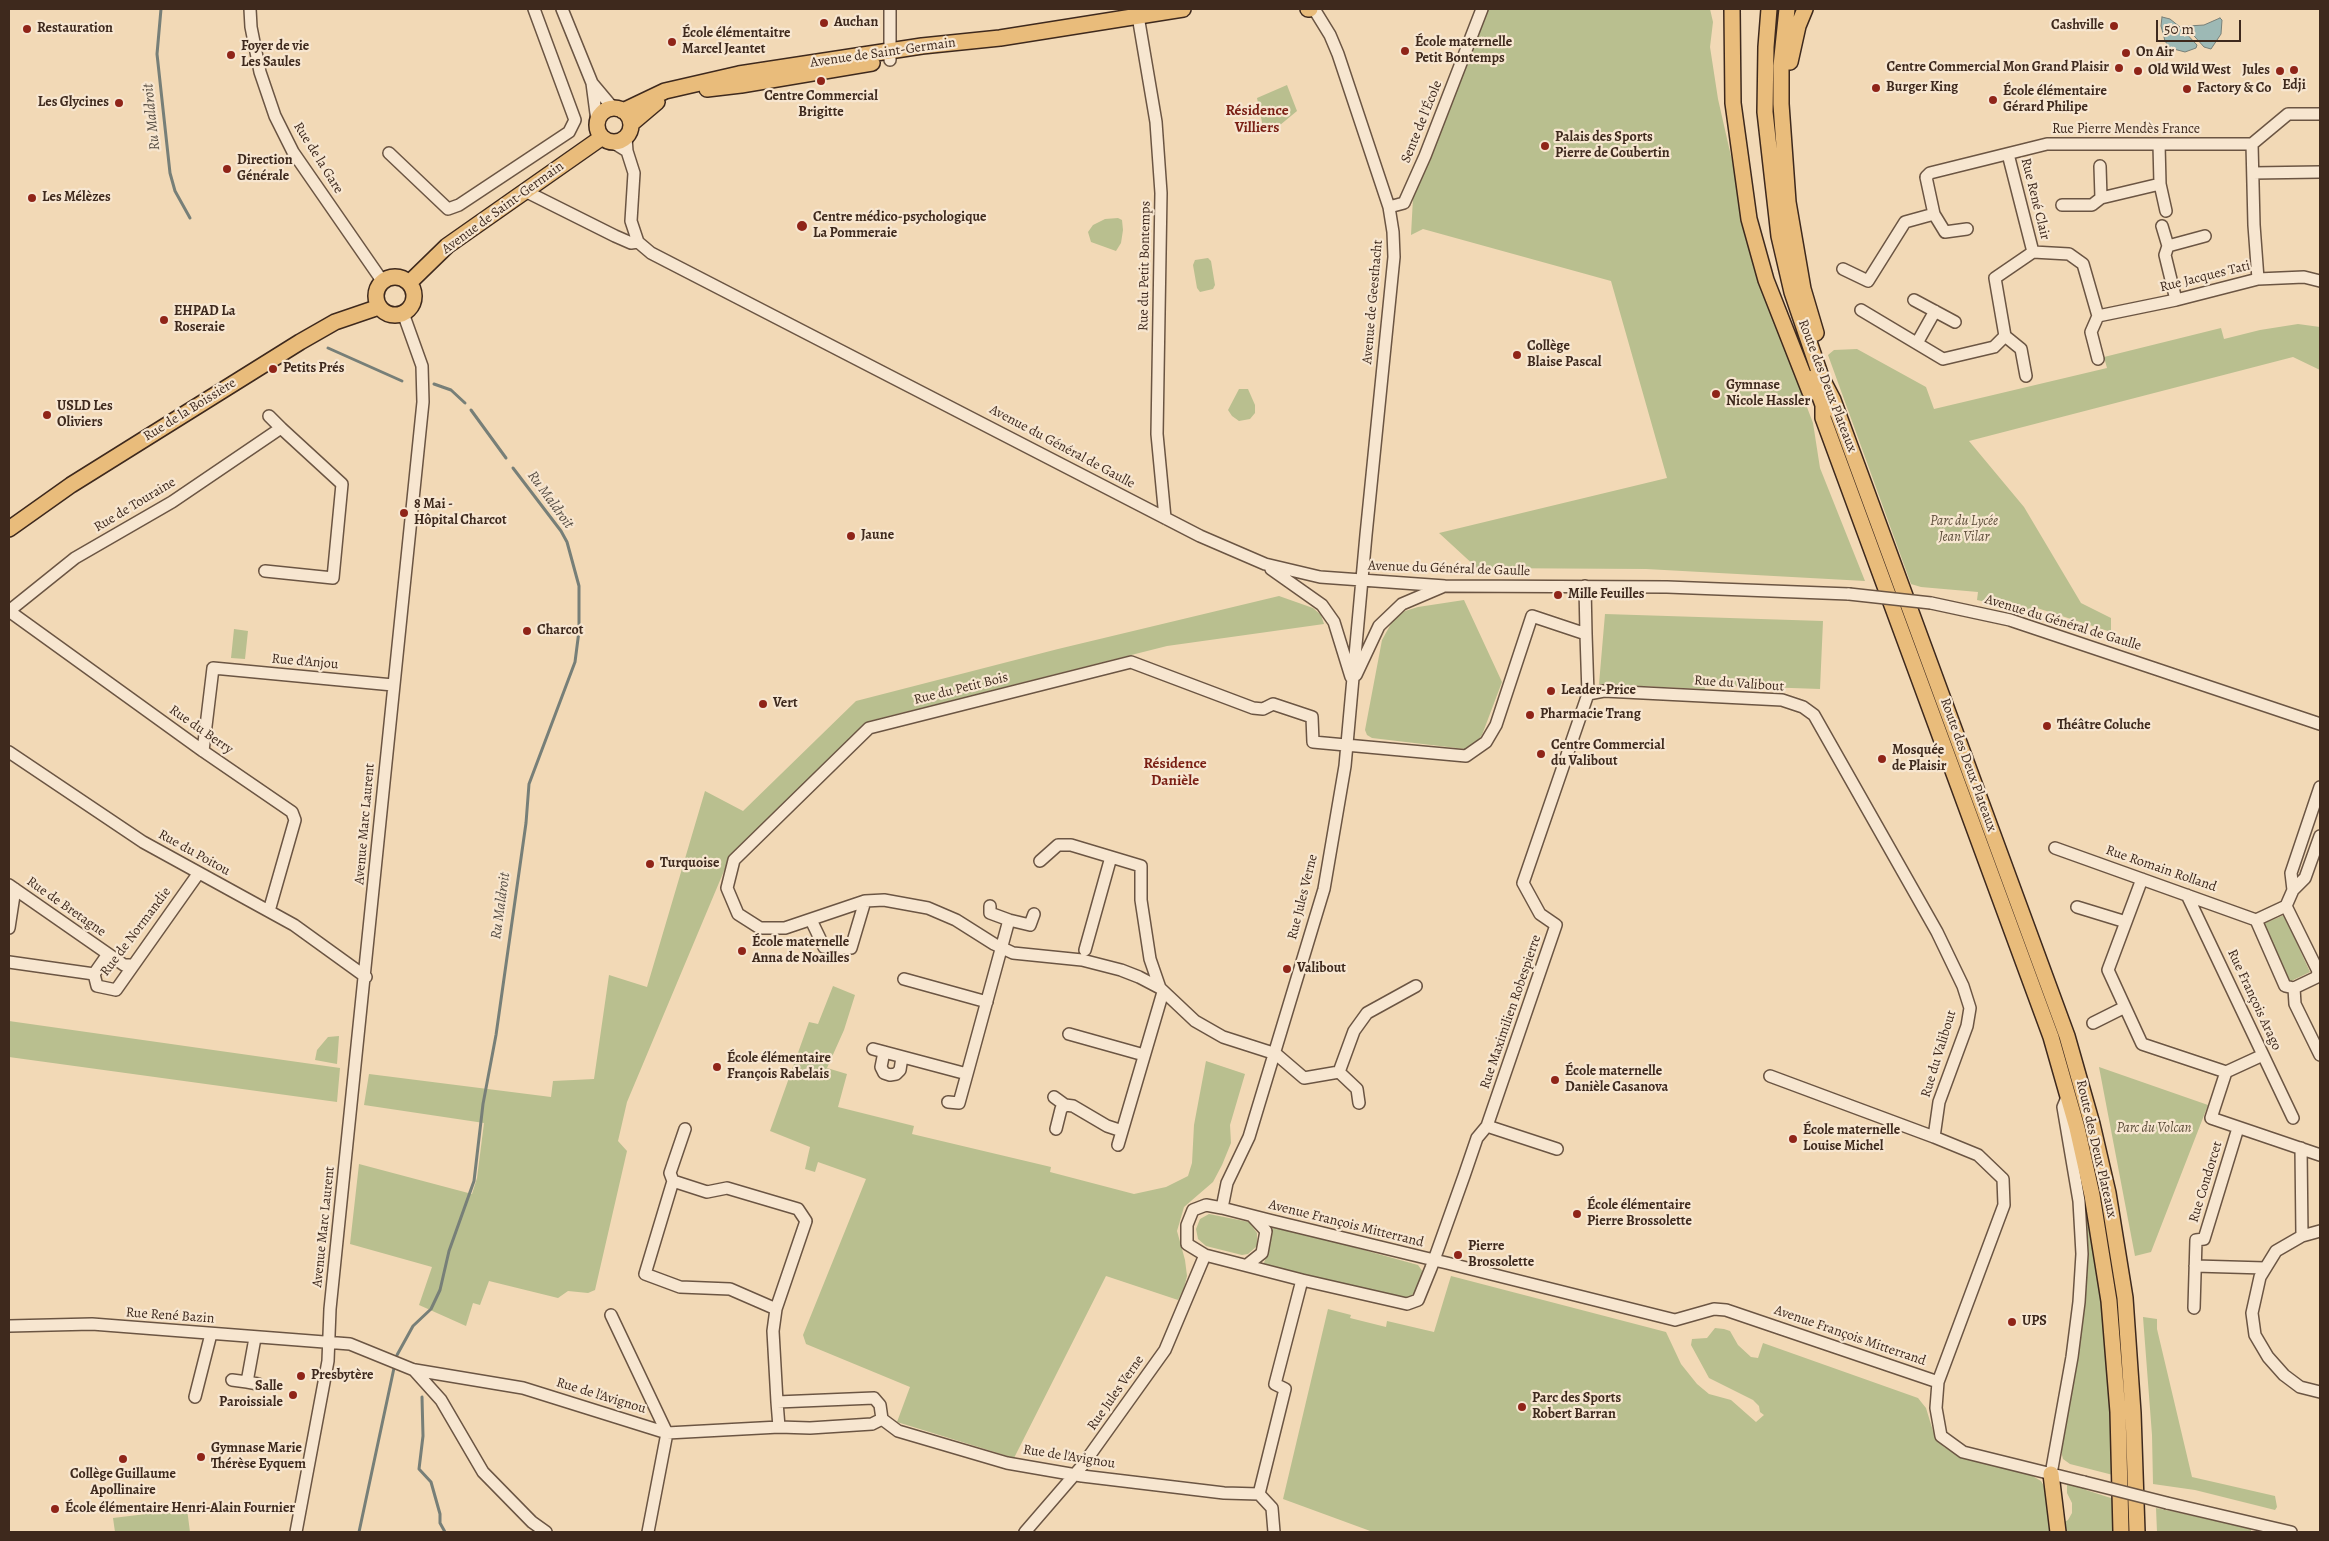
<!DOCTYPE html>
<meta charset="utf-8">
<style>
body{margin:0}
#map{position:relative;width:2329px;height:1541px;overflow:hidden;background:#f2d9b6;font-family:Alegreya,serif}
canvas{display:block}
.frame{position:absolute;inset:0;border:10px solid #3e291d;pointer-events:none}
.scale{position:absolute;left:2156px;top:20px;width:85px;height:22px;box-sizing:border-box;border:2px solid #3e291d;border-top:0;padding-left:6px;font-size:15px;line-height:18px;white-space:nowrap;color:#3e291d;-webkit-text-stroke:4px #f7e6d0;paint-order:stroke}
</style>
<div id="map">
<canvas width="2329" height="1541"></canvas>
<div class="frame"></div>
<div class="scale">50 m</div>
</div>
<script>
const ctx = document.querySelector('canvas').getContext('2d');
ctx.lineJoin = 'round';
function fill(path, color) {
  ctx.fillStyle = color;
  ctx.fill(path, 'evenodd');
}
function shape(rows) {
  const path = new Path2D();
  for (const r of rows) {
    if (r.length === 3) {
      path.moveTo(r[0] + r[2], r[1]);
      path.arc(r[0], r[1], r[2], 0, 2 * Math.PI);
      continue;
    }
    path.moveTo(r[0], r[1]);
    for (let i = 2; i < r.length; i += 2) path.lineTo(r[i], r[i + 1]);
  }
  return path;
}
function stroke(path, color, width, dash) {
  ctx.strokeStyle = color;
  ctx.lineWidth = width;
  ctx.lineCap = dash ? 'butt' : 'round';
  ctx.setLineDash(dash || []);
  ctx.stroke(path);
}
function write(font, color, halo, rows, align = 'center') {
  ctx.font = font + ' Alegreya,serif';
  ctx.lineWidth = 4.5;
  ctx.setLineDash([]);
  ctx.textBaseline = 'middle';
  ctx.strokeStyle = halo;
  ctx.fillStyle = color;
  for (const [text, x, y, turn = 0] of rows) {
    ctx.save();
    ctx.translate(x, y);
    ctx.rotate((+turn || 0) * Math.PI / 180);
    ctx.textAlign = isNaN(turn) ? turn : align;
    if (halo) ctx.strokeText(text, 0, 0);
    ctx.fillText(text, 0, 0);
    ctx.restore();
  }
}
const green = shape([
 [1486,9,1710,9,1713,22,1710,47,1718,99,1760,284,1813,423,1820,468,1865,581,1646,569,1477,568,1439,533,1667,478,1611,281,1423,229,1411,235,1413,198],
 [1287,85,1297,111,1274,130,1264,132,1257,98],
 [1118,218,1122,220,1123,230,1121,243,1116,251,1091,242,1088,232,1093,225,1105,219],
 [1208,258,1211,261,1215,285,1213,289,1200,292,1197,288,1193,265,1195,260],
 [2298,324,2320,327,2320,370,2293,357,1969,441,2024,507,2081,603,2111,618,2111,632,2034,607,2031,612,1977,600,1978,592,1921,587,1911,584,1828,355,1834,350,1857,349,1926,387,1934,409,2107,368,2104,357,2221,328,2224,339,2260,330],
 [1239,389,1248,389,1255,405,1255,413,1250,419,1239,421,1232,416,1228,410],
 [1279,596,1313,608,1321,615,1324,624,1167,646,869,721,738,847,729,859,627,1102,618,1141,627,1151,595,1290,588,1293,568,1291,558,1298,489,1281,480,1305,473,1303,466,1326,419,1305,432,1267,350,1244,359,1164,472,1194,477,1178,484,1123,364,1105,369,1074,551,1097,553,1081,594,1079,609,975,647,987,705,791,743,811,856,701,1058,649],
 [1464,600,1502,682,1482,735,1474,745,1465,749,1372,738,1367,735,1365,730,1382,640,1393,620,1405,611,1418,607],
 [1605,614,1823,621,1820,689,1706,685,1705,689,1599,684],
 [234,629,248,631,245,659,231,658],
 [2284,915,2310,972,2289,982,2263,924],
 [833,986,855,995,844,1030,827,1068,847,1074,838,1107,914,1126,912,1134,1051,1167,1050,1172,1134,1194,1166,1187,1188,1176,1192,1163,1194,1125,1206,1061,1245,1074,1230,1125,1231,1143,1222,1165,1213,1182,1184,1207,1177,1231,1185,1260,1187,1276,1184,1288,1178,1300,1106,1276,1014,1458,897,1422,910,1387,806,1344,803,1335,866,1179,818,1162,815,1172,805,1169,810,1147,770,1131,809,1022,818,1024],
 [9,1021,340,1068,337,1102,9,1057],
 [339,1036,337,1064,315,1060,317,1050,328,1037],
 [2099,1067,2208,1105,2151,1252,2135,1256],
 [2083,1187,2101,1283,2112,1393,2113,1475,2070,1464,2063,1459,2062,1455,2062,1445,2069,1390],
 [1209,1214,1249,1222,1257,1233,1257,1246,1248,1254,1242,1255,1206,1246,1198,1239,1196,1229,1200,1219],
 [1273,1225,1418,1265,1423,1272,1422,1280,1411,1297,1402,1298,1263,1265,1268,1253],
 [1451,1276,1666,1332,1681,1364,1697,1384,1709,1394,1731,1400,1756,1422,1764,1415,1760,1412,1759,1406,1753,1400,1709,1378,1691,1345,1692,1339,1707,1338,1715,1328,1724,1329,1730,1331,1738,1345,1751,1357,1758,1358,1763,1343,1918,1398,1926,1408,1933,1431,1944,1447,1961,1457,2031,1475,2041,1481,2047,1491,2055,1532,1373,1532,1283,1499,1328,1309,1351,1315,1350,1318,1386,1327,1387,1321,1434,1332],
 [2143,1317,2157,1319,2157,1329,2192,1477,2275,1496,2277,1507,2275,1510,2195,1490,2153,1484,2152,1435],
 [2067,1484,2085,1487,2086,1490,2114,1499,2115,1532,2063,1532,2061,1524,2068,1520,2072,1513,2072,1503,2067,1493],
 [2156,1508,2176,1512,2251,1529,2251,1532,2157,1532],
 [187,1509,190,1532,115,1532,113,1518]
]);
const water = shape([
 [2162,17,2170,19,2180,27,2197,45,2196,48,2185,52,2170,48,2165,41,2161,26,2162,17],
 [2220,18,2222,20,2221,34,2211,49,2204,47,2187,28,2188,26,2204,25,2220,18]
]);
const stream = shape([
 [161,9,157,54,170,173,175,191,190,218],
 [328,348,402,381],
 [434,384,451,390,465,403],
 [471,410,506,458],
 [397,1355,413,1326,431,1309,440,1290,449,1251,474,1181,483,1104,496,1035,526,823,529,784,575,662,579,631,579,586,567,542,561,531,513,468],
 [422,1397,423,1436,419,1469,431,1482,440,1514,440,1523,445,1532],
 [359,1532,394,1368]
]);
const minor = shape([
 [250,9,251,27,260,72,275,116,293,152,383,282],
 [562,9,592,83,597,121],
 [890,9,890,60],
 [1138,16,1156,122,1161,193,1157,434,1165,518],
 [592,83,613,108],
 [626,138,627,151,634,173,631,221,638,242,651,253,1200,536,1265,564,1320,577,1445,586,1667,587,1849,594],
 [614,143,627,151],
 [2159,144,2160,184,2166,211],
 [2252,144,2254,225,2258,279],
 [389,153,448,209,459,205,569,132,575,120,534,9],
 [2008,154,2033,252],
 [2100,166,2101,198,2160,184],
 [2253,173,2320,172],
 [525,191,615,236,631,243,638,242],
 [2062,205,2092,205,2101,198],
 [1389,207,1404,203,1425,156,1482,9],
 [1934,214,1945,232,1967,229],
 [2162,226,2168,246],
 [1843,269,1868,281,1905,222,1934,214,1926,177,1930,173,2047,144,2252,144,2288,114,2320,114],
 [1914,300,1955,322],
 [2176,300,2165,255,2168,246,2205,236],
 [1861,310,1943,359,1994,347,2005,336,1995,278,2033,252,2069,254,2083,264,2098,316,2176,300,2258,279,2304,277,2320,281],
 [2005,336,2021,349,2026,376],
 [1917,343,1935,311],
 [2098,359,2091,332,2098,316],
 [269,416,281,428],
 [1271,569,1322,605,1334,622,1351,677],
 [1585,586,1586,634],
 [1931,603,2010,620,2320,724],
 [9,611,75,558,172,502,281,428,342,484,333,578,265,571],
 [9,611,203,751,292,812,295,820,269,911],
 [1356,675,1379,626,1402,604,1442,587],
 [1588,694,1604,691,1782,700,1803,707,1814,715,1937,932,1963,986,1970,1008,1967,1026,1939,1102,1934,1137,1978,1155,2003,1179,2004,1205,1938,1382],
 [203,751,213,668,393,685],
 [9,752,143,842,294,925,366,977],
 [2055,848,2256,920],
 [1040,861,1058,845,1071,845,1141,866,1141,900,1150,959,1160,988],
 [2142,879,2108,970,2142,1044,2226,1072,2263,1055],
 [9,885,124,965,133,965],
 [2293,890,2291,873,2320,787],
 [2187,895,2293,1118],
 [2286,906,2318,971],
 [2077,907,2126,922],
 [811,920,824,947,851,948,865,901],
 [1009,920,1030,925,1034,914],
 [9,928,15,889],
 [1085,950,1111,857],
 [9,962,94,974,97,986,116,990,198,874],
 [94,974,108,954],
 [904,979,987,1002],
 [2294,988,2285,986,2256,920,2286,906,2293,890,2305,878,2320,836],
 [2294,988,2295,1004,2320,1055],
 [2294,988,2317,977,2318,971],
 [2093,1023,2125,1007],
 [1069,1034,1144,1055],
 [873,1049,967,1074,1009,920,990,913,990,906],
 [884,1052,881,1067,884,1073,890,1075,896,1074,900,1070,902,1057],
 [1339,1072,1354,1031,1367,1013,1416,986],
 [2226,1072,2211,1118,2320,1155],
 [1770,1076,1934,1137],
 [1054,1097,1065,1105],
 [948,1102,959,1103,967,1074],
 [1359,1103,1357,1089,1339,1072,1304,1078,1276,1054,1223,1037,1195,1021,1160,988,1139,977,1121,970,1082,960,1013,953,994,944,956,920,928,908,884,900,865,901,785,928,760,928,738,914,727,888,734,860,869,728,1131,662,1253,708,1263,709,1273,704,1312,717,1313,742,1466,756,1486,742,1496,725,1532,616,1586,634,1588,694,1523,883,1540,914,1556,925,1487,1126,1477,1138,1464,1176,1434,1260,1431,1268,1418,1300,1407,1304,1302,1280,1205,1255,1187,1244,1187,1225,1193,1210,1206,1205,1222,1208,1269,1220,1434,1260,1447,1263,1675,1320,1714,1309,1726,1310,1938,1382,1936,1408,1941,1436,1963,1452,2084,1482],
 [1487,1126,1557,1149],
 [1056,1129,1061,1109,1065,1105,1073,1106,1107,1126,1122,1131],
 [1118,1145,1163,992],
 [2301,1148,2302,1236],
 [673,1181,670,1173,685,1129],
 [1222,1208,1227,1183,1249,1137,1324,889,1345,766,1366,535,1394,257,1393,232,1389,207,1338,54,1330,35,1314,9],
 [2320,1231,2302,1236,2276,1251,2260,1277,2252,1313,2255,1335,2268,1357,2284,1375,2300,1387,2320,1392],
 [1247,1265,1262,1253,1266,1231,1252,1216],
 [2195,1266,2265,1268],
 [2194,1308,2196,1240,2204,1239,2238,1128],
 [776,1309,730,1289,680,1287,645,1274,673,1181,707,1192,727,1188,798,1209,806,1221,776,1309,773,1331,777,1402],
 [611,1315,667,1433],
 [9,1326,92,1324,350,1344,414,1370,441,1400,483,1472,532,1522,546,1532],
 [255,1338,247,1382,258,1384],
 [415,1370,523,1388,667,1433,779,1427],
 [232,1380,247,1382],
 [195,1397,211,1334],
 [874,1398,880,1405,882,1419,872,1424,810,1428,779,1427,777,1402,874,1398],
 [882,1419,898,1431,1007,1463,1082,1476,1224,1493,1259,1494],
 [2051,1474,2072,1357,2079,1302,2082,1254,2079,1201,2063,1107,2068,1095],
 [1259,1494,1285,1389,1275,1384,1302,1280],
 [1259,1494,1272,1508,1274,1532],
 [2167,1503,2291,1532],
 [296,1532,328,1361,330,1309,423,402,422,366,403,313],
 [648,1532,667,1433],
 [1025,1532,1082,1466,1165,1350,1205,1255]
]);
const major = shape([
 [1308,9,1310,9],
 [1732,9,1733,103,1749,219,1766,280,1810,392],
 [1769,9,1766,47,1765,112,1779,236,1792,292,1821,377,1833,400,2067,1036,2092,1124,2108,1193,2125,1298,2133,1413,2137,1532],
 [1787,9,1781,66,1781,104,1788,202,1803,289,1816,333],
 [1790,62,1798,26,1805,9],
 [707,89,741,85,872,63],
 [614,125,17],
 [623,111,665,91,739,74,922,46,1000,38,1183,9],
 [631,124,657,102],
 [395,296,19],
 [409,283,447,246,601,138],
 [1813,378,1823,405,1823,418,2051,1037,2077,1128,2092,1195,2109,1301,2118,1412,2121,1532],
 [9,529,71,485,300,342,335,322,379,307],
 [2051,1474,2058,1532]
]);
const minorBridge = shape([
 [1849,594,1931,603],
 [2084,1482,2167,1503]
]);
const markers = [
 [824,23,5,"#8f2418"],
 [2114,26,5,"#8f2418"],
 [27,29,5,"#8f2418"],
 [672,42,5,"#8f2418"],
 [1405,51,5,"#8f2418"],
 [2126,53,5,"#8f2418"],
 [231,55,5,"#8f2418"],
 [2119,68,5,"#8f2418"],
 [2294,70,5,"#8f2418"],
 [2138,71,5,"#8f2418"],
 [2280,71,5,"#8f2418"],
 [821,81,5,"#8f2418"],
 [1876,88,5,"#8f2418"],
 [2187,89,5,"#8f2418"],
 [1993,100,5,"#8f2418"],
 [119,103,5,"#8f2418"],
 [1545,146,5,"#8f2418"],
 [227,169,5,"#8f2418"],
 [32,198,5,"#8f2418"],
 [802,226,6,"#8f2418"],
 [164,320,5,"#8f2418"],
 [1517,355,5,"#8f2418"],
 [273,369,5,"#8f2418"],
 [1716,394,5,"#8f2418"],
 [47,415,5,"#8f2418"],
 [404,513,5,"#8f2418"],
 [851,536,5,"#8f2418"],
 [1558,595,5,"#8f2418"],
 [527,631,5,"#8f2418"],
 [1551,691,5,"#8f2418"],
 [763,704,5,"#8f2418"],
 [1530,715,5,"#8f2418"],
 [2047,726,5,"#8f2418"],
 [1541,754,5,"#8f2418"],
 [1882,759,5,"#8f2418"],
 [650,864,5,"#8f2418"],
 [742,951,5,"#8f2418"],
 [1287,969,5,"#8f2418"],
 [717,1067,5,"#8f2418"],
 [1555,1080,5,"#8f2418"],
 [1793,1139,5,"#8f2418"],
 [1577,1214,5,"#8f2418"],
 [1458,1255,5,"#8f2418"],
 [2012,1322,5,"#8f2418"],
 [301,1376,5,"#8f2418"],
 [293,1395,5,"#8f2418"],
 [1522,1407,5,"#8f2418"],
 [201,1457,5,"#8f2418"],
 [123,1459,5,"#8f2418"],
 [55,1509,5,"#8f2418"]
];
const poiNames = [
 ["Auchan",834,23],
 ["Cashville",2104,26,"right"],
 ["Restauration",37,29],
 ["École élémentaitre",682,34],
 ["Marcel Jeantet",682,50],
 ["École maternelle",1415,43],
 ["Petit Bontemps",1415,59],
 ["Foyer de vie",241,47],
 ["Les Saules",241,63],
 ["On Air",2136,53],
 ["Centre Commercial Mon Grand Plaisir",2109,68,"right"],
 ["Old Wild West",2148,71],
 ["Jules",2270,71,"right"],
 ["Edji",2294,86,"center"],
 ["Burger King",1886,88],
 ["Factory & Co",2197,89],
 ["École élémentaire",2003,92],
 ["Gérard Philipe",2003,108],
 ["Centre Commercial",821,97,"center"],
 ["Brigitte",821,113,"center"],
 ["Les Glycines",109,103,"right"],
 ["Palais des Sports",1555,138],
 ["Pierre de Coubertin",1555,154],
 ["Direction",237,161],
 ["Générale",237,177],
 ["Les Mélèzes",42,198],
 ["Centre médico-psychologique",813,218],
 ["La Pommeraie",813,234],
 ["EHPAD La",174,312],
 ["Roseraie",174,328],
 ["Collège",1527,347],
 ["Blaise Pascal",1527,363],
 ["Petits Prés",283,369],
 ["Gymnase",1726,386],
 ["Nicole Hassler",1726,402],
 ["USLD Les",57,407],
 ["Oliviers",57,423],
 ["8 Mai -",414,505],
 ["Hôpital Charcot",414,521],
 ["Jaune",861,536],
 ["Mille Feuilles",1568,595],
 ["Charcot",537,631],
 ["Leader-Price",1561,691],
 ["Vert",773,704],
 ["Pharmacie Trang",1540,715],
 ["Théâtre Coluche",2057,726],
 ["Centre Commercial",1551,746],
 ["du Valibout",1551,762],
 ["Mosquée",1892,751],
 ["de Plaisir",1892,767],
 ["Turquoise",660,864],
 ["École maternelle",752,943],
 ["Anna de Noailles",752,959],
 ["Valibout",1297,969],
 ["École élémentaire",727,1059],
 ["François Rabelais",727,1075],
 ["École maternelle",1565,1072],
 ["Danièle Casanova",1565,1088],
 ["École maternelle",1803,1131],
 ["Louise Michel",1803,1147],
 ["École élémentaire",1587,1206],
 ["Pierre Brossolette",1587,1222],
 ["Pierre",1468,1247],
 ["Brossolette",1468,1263],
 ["UPS",2022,1322],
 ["Presbytère",311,1376],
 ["Salle",283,1387,"right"],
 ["Paroissiale",283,1403,"right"],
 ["Parc des Sports",1532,1399],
 ["Robert Barran",1532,1415],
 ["Gymnase Marie",211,1449],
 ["Thérèse Eyquem",211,1465],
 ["Collège Guillaume",123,1475,"center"],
 ["Apollinaire",123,1491,"center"],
 ["École élémentaire Henri-Alain Fournier",65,1509]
];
const streetNames = [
 ["Avenue de Saint-Germain",883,53,-8],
 ["Sente de l'École",1422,122,-68],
 ["Rue Pierre Mendès France",2126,130],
 ["Rue de la Gare",318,158,58],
 ["Rue René Clair",2035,199,76],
 ["Avenue de Saint-Germain",503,208,-36],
 ["Rue du Petit Bontemps",1145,266,-89],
 ["Rue Jacques Tati",2205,277,-14],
 ["Avenue de Geesthacht",1373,302,-85],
 ["Route des Deux Plateaux",1827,386,69],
 ["Rue de la Boissière",190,410,-32],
 ["Avenue du Général de Gaulle",1062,447,28],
 ["Rue de Touraine",135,505,-31],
 ["Avenue du Général de Gaulle",1449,569,2],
 ["Avenue du Général de Gaulle",2063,623,17],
 ["Rue d'Anjou",305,662,5],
 ["Rue du Valibout",1739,684,4],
 ["Rue du Petit Bois",961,689,-14],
 ["Rue du Berry",201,730,35],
 ["Route des Deux Plateaux",1968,765,70],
 ["Avenue Marc Laurent",365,824,-85],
 ["Rue du Poitou",194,853,29],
 ["Rue Romain Rolland",2161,869,19],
 ["Rue Jules Verne",1303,897,-76],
 ["Rue de Bretagne",66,907,35],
 ["Rue de Normandie",136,932,-53],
 ["Rue François Arago",2254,1000,65],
 ["Rue Maximilien Robespierre",1511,1012,-71],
 ["Rue du Valibout",1939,1054,-73],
 ["Route des Deux Plateaux",2096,1149,77],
 ["Rue Condorcet",2206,1182,-73],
 ["Avenue François Mitterrand",1346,1224,14],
 ["Avenue Marc Laurent",324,1227,-84],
 ["Rue René Bazin",170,1316,4],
 ["Avenue François Mitterrand",1850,1336,19],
 ["Rue Jules Verne",1116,1393,-55],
 ["Rue de l'Avignou",601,1396,17],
 ["Rue de l'Avignou",1069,1457,9]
];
const parkNames = [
 ["Parc du Lycée",1964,522],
 ["Jean Vilar",1964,538],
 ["Parc du Volcan",2154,1129]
];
const neighbourhoodNames = [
 ["Résidence",1257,111],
 ["Villiers",1257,128],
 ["Résidence",1175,764],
 ["Danièle",1175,781]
];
const waterNames = [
 ["Ru Maldroit",152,117,-96],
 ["Ru Maldroit",550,500,54],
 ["Ru Maldroit",501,906,-82]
];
fill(green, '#b9bf8f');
fill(water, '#9db9b5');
stroke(water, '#777f78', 1);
stroke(stream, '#777f78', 3);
stroke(minor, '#6b5543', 14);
stroke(major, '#3e291d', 18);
stroke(minor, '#f7e6d0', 11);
stroke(major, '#e9bc7b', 15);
stroke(minorBridge, '#6b5543', 14, []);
stroke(minorBridge, '#f7e6d0', 11);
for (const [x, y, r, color] of markers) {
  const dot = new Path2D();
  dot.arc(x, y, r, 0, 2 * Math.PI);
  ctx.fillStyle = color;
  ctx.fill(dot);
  stroke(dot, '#f7e6d0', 2);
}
write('bold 14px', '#3e291d', '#f7e6d0', poiNames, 'left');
write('14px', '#3e291d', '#f7e6d0', streetNames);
write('italic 14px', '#5d4e3a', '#f7e6d0', parkNames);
write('bold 15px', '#7a1f14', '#f7e6d0', neighbourhoodNames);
write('italic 15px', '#564d43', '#f7e6d0', waterNames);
</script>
